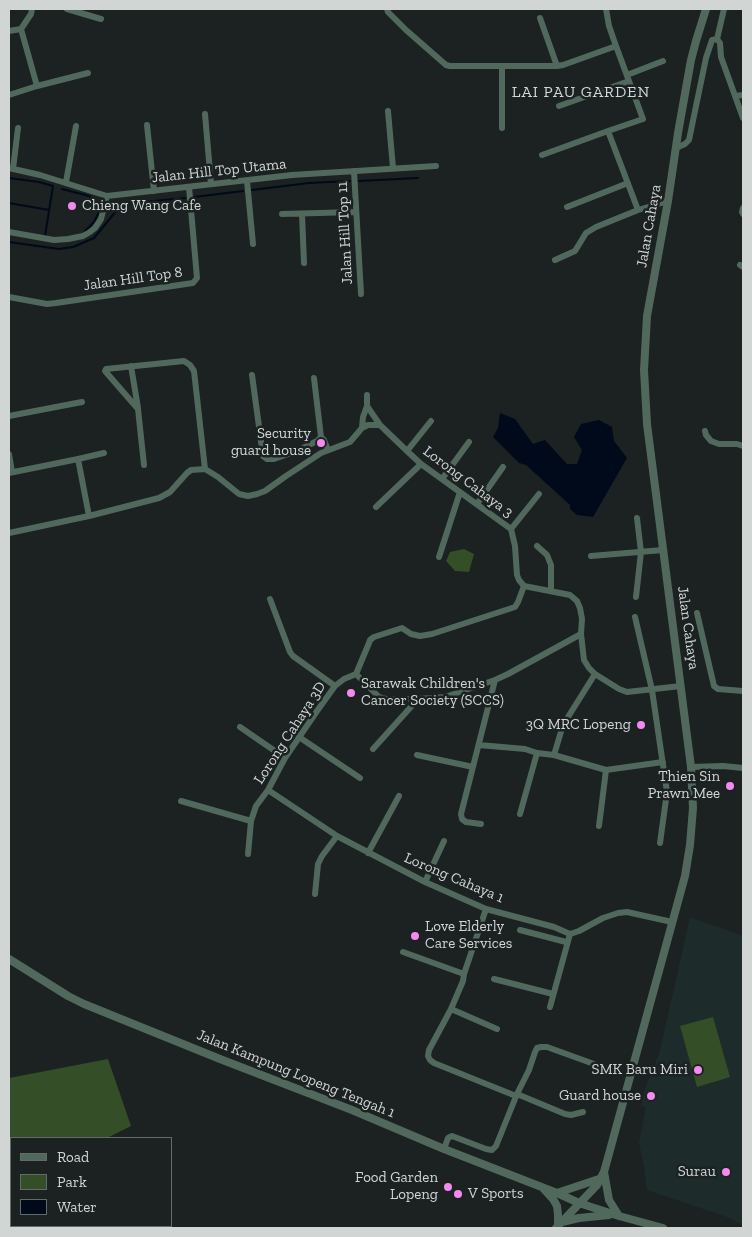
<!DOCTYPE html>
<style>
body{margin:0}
#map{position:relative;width:752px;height:1237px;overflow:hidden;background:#1b2221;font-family:"Zilla Slab",serif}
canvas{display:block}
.frame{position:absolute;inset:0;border:10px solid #d1d6d5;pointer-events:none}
.legend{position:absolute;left:10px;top:1137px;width:162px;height:90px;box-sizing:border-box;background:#1b2221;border:1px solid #646a69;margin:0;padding:6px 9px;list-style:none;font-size:15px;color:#d1d6d5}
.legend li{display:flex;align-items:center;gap:10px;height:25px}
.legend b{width:25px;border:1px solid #646a69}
</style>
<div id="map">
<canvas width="752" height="1237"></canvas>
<div class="frame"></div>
<ul class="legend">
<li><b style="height:6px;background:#51695d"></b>Road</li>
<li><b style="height:14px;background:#344e27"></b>Park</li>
<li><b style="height:14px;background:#000a1a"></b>Water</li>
</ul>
</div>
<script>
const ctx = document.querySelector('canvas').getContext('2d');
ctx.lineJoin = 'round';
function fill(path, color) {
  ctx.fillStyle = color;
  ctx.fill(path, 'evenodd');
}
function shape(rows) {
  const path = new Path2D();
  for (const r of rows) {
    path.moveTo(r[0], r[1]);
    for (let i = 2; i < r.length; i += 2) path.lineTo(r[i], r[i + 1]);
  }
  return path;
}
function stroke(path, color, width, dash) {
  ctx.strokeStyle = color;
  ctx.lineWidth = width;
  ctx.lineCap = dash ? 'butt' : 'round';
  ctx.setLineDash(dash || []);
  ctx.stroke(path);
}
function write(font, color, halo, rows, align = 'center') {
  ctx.font = font + ' "Zilla Slab",serif';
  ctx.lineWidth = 5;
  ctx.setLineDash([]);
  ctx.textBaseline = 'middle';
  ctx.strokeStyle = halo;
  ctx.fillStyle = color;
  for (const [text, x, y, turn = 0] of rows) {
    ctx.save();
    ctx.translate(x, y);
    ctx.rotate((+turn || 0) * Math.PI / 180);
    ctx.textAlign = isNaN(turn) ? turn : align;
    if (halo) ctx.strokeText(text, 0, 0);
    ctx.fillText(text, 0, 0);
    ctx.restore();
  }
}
const built = shape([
 [690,917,743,936,743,1225,727,1217,647,1190,644,1167,639,1143,646,1107,641,1106,645,1089,660,1051]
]);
const green = shape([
 [464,549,474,554,469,572,455,571,446,561,450,552],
 [713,1017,730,1077,697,1087,680,1026],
 [108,1059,131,1126,107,1138,11,1138,11,1226,50,1226,50,1228,9,1228,9,1078]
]);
const water = shape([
 [500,413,515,419,533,444,545,440,567,464,577,464,582,450,574,437,581,424,599,420,612,427,614,441,627,458,593,517,577,515,570,509,570,505,526,465,519,463,493,437,498,428]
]);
const stream = shape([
 [9,178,39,182,53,186],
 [359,181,418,178],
 [62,189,89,196,97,202,99,206,98,214,94,222,85,231],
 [252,190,309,183,350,181],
 [194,197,243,191],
 [9,203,49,210],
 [45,236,53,186],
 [9,242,59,249,73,247,94,238,122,204,185,198]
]);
const minor = shape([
 [67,9,101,19],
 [387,9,388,12,406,30,446,65,450,66,557,66,563,65,616,46],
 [606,9,609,26,616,46,643,119,608,131,638,210],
 [724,9,717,39,720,43,721,57,743,118],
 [540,18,557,66],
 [21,29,37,86],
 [9,31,21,29,31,14,32,9],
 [627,75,663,61],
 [9,95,37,86,88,73],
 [735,96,743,95],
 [559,106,629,81],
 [388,111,393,168],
 [205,114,211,184],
 [147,125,154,191],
 [502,128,502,66],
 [676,148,685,144,689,140,706,58,712,40,717,39],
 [542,155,608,131],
 [9,168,40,175,107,196,292,175,436,166],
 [13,169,18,128],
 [354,171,361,294],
 [247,181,253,244],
 [66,182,76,126],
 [567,207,628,183],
 [743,208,742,212,743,214],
 [282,214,356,212],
 [302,214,304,263],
 [9,232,54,240,68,239,83,236,90,232,95,228,101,219,107,196],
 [555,260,575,251,586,233,596,227,638,210,668,201],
 [740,265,743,267],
 [9,297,47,304,56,303,193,283,197,278,189,187],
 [131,366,138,408],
 [252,375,263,456,267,459,274,459,297,451,317,441,321,437,314,378],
 [367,395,367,406,380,425,407,451,421,464,511,529,515,546,517,575,519,580,524,586,570,595,577,601,580,608,582,619,581,634,584,660,589,668,595,674,619,689,627,692,681,686],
 [9,416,82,402],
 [362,428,363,417,367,406],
 [705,431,706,435,711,441,719,444,737,444,743,446],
 [321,437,324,440,328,450],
 [407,451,431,421],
 [9,454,12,472],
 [78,459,104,453],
 [144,465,138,409,105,371,106,369,184,361,190,365,194,371,205,469,218,477,239,494,248,496,257,494,265,491,286,476,321,453,350,442,362,428,368,425,380,425],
 [9,473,78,459,89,516],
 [442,479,469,442],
 [477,504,503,467],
 [376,507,421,464],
 [511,529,539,494],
 [9,533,89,516,159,498,170,492,187,473,191,470,205,469],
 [537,546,547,555,551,565,551,591],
 [591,556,663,550],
 [439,557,460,492],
 [636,597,641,552,637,518],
 [270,599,290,652,293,656,335,686],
 [697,613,714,686,718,689,743,691],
 [635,617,652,690,667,792,660,843],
 [356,674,369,643,370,640,374,637,402,628,411,634,420,636,432,634,515,607,518,602,524,586],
 [240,727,285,758],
 [299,737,360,778],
 [479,745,525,749,537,753,554,755,563,725,595,674],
 [373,749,418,699],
 [417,755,473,767],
 [554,755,606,770,663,762],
 [691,767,723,766,743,768],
 [268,790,337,836,425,882,486,909,554,927,570,934,579,931,603,918,618,913,627,912,672,922],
 [181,801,251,821],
 [520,814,537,753],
 [481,824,466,822,462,819,461,814,495,680],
 [599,826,606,770],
 [368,853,399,796],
 [248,854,251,821,256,806,268,790,285,758,317,711,335,686,344,679,356,674,379,697,386,699,418,699,445,697,495,680,508,674,581,634],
 [425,882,444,841],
 [315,894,318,864,322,856,337,836],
 [486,909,464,974,463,981,451,1009,429,1050,428,1056,430,1060,434,1063,516,1096],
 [520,930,566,942],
 [403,952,464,974],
 [494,979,553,994],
 [550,1007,570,934],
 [451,1009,497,1029],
 [517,1094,565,1114,571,1115,583,1112],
 [444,1149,448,1138,452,1136,486,1149,492,1150,496,1146,517,1094,529,1070,535,1052,537,1048,541,1047,547,1047,594,1064]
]);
const tertiary = shape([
 [9,959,68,996,84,1004,220,1059,352,1110,444,1149,557,1193,579,1203,619,1216,663,1228],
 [604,1172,609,1200,619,1216],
 [543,1188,553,1199,557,1206,558,1215,558,1227],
 [557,1193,602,1178],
 [562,1222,579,1218,609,1215],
 [556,1228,597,1185,604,1172,685,876,690,845,693,808,691,767,647,424,644,370,647,316,668,201,678,133,691,60,696,41,706,9]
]);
const markers = [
 [72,206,5,"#f489ef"],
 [321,443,5,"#f489ef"],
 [351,693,5,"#f489ef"],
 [641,725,5,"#f489ef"],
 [730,786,5,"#f489ef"],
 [415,936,5,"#f489ef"],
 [698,1070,5,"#f489ef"],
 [651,1096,5,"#f489ef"],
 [726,1172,5,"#f489ef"],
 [448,1187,5,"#f489ef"],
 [458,1194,5,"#f489ef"]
];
const streetNames = [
 ["Jalan Hill Top Utama",219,171,-6],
 ["Jalan Cahaya",649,226,-80],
 ["Jalan Hill Top 11",345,233,-93],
 ["Jalan Hill Top 8",133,279,-8],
 ["Lorong Cahaya 3",468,482,37],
 ["Jalan Cahaya",688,628,82],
 ["Lorong Cahaya 3D",290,733,-57],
 ["Lorong Cahaya 1",454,878,23],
 ["Jalan Kampung Lopeng Tengah 1",296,1074,22]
];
const poiNames = [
 ["Chieng Wang Cafe",82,206,"left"],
 ["Security",311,434],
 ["guard house",311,451],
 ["Sarawak Children's",361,684,"left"],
 ["Cancer Society (SCCS)",361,701,"left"],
 ["3Q MRC Lopeng",631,725],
 ["Thien Sin",720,777],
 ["Prawn Mee",720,794],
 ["Love Elderly",425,927,"left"],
 ["Care Services",425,944,"left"],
 ["SMK Baru Miri",688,1070],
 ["Guard house",641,1096],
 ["Surau",716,1172],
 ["Food Garden",438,1178],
 ["Lopeng",438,1195],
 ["V Sports",468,1194,"left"]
];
const neighbourhoodNames = [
 ["LAI PAU GARDEN",581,92]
];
fill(built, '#1d2c2b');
fill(green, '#344e27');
fill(water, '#000a1a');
stroke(stream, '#000a1a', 2);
stroke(minor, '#51695d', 6);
stroke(tertiary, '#51695d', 8);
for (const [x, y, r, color] of markers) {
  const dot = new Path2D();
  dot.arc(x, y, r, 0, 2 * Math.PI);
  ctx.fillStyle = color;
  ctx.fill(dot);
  stroke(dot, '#1b2221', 2);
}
write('15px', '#d1d6d5', '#1b2221', streetNames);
write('15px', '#d1d6d5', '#1b2221', poiNames, 'right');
ctx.letterSpacing = '1px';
write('16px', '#d0d9d9', '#1b2221', neighbourhoodNames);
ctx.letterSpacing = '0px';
</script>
